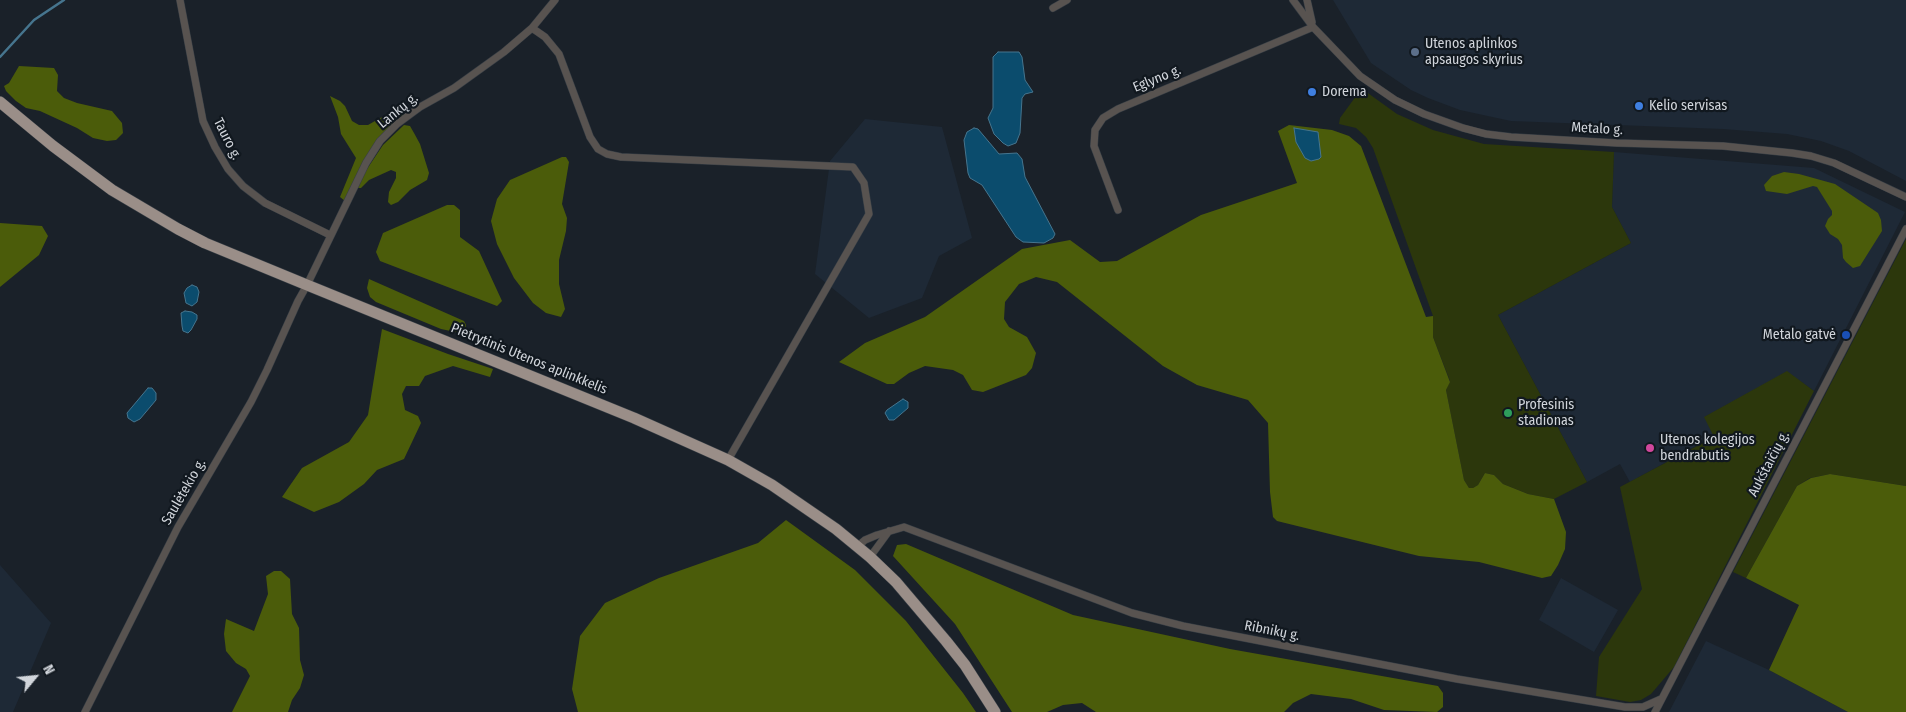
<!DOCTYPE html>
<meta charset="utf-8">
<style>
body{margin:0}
#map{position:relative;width:1906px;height:712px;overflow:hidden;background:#1a2129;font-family:"Fira Sans Condensed",sans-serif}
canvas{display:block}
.north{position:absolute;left:10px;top:652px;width:50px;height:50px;-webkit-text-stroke:4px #11181f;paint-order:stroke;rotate:62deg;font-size:14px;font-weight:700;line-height:20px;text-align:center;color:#d1d5db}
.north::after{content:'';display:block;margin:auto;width:18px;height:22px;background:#d1d5db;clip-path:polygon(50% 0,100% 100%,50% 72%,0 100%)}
</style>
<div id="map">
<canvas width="1906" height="712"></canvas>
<div class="north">N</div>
</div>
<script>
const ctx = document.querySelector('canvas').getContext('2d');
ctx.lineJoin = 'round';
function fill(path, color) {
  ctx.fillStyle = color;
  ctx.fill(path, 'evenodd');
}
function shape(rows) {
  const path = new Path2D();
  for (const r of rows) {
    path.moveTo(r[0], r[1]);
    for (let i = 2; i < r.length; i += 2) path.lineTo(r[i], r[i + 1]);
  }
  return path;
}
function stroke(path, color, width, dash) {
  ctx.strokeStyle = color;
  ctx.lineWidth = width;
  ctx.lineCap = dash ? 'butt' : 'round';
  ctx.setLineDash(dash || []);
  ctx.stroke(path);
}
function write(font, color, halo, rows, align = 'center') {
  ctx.font = font + ' "Fira Sans Condensed",sans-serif';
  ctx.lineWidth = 4.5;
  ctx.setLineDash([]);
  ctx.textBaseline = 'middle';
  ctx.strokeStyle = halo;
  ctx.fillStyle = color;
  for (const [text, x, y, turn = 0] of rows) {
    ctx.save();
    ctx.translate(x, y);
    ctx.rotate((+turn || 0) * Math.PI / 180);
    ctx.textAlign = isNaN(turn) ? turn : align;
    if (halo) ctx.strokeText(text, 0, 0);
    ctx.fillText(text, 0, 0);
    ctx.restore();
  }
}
const built = shape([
 [1333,0,1906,0,1906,181,1849,151,1821,141,1787,134,1723,129,1511,121,1460,110,1428,98,1411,90,1371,63],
 [865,119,942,127,972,238,939,256,922,298,869,318,815,274,830,161],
 [1614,152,1814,168,1905,212,1814,391,1787,372,1705,417,1714,436,1630,482,1620,464,1587,482,1498,315,1631,243,1612,207],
 [0,565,51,623,13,712,0,712],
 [1561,578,1618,610,1594,652,1539,620],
 [1706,641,1769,670,1848,712,1669,712]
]);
const green = shape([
 [1365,91,1397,114,1433,130,1484,144,1614,152,1612,207,1631,243,1498,315,1587,482,1554,499,1528,494,1503,484,1494,475,1485,473,1478,485,1473,488,1469,488,1464,480,1446,390,1450,381,1433,337,1433,316,1373,148,1366,137,1356,128,1339,124,1340,118,1359,92],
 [1906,239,1906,486,1830,474,1810,478,1797,486,1746,578,1733,572],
 [1787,371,1814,391,1674,667,1651,694,1641,700,1630,702,1596,696,1599,657,1642,589,1620,487,1714,437,1704,417]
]);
const forest = shape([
 [19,66,54,68,58,75,57,91,64,98,77,103,112,111,122,123,123,133,116,140,107,141,93,138,77,128,40,111,26,108,16,101,6,91,4,86,9,83],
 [330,96,340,101,345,106,352,121,359,125,368,125,389,113,396,111,402,112,404,115,379,137,363,162,345,201,340,197,356,158,341,134,338,117],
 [404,125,410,126,414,133,420,144,429,173,427,180,410,190,398,202,391,205,388,202,389,192,396,178,396,172,391,170,369,180,361,188,357,188,363,175,383,145],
 [1289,125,1332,130,1349,136,1361,146,1426,317,1433,316,1433,337,1450,382,1446,390,1464,480,1469,488,1473,488,1478,485,1485,473,1494,475,1503,484,1528,494,1554,499,1566,532,1565,549,1558,565,1551,576,1542,578,1479,562,1419,556,1277,521,1273,517,1270,492,1268,423,1248,400,1197,385,1163,366,1057,282,1036,277,1019,284,1005,302,1004,319,1009,327,1027,337,1036,353,1032,368,1026,375,983,392,972,390,963,375,953,370,925,366,909,373,894,384,887,384,839,362,865,343,925,317,1022,249,1070,240,1100,262,1117,261,1201,215,1297,183,1278,131],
 [562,157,566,157,569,162,562,204,567,218,566,231,559,260,559,284,565,309,561,317,546,313,533,303,514,278,497,244,491,221,497,199,510,180],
 [1784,172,1799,174,1835,184,1878,213,1881,220,1882,231,1860,266,1853,268,1846,262,1843,258,1842,245,1838,239,1830,234,1825,226,1828,219,1832,215,1832,211,1817,187,1813,186,1787,194,1766,191,1764,185,1772,176],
 [447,205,454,205,460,210,460,237,479,251,502,301,497,306,380,261,376,252,383,233],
 [0,223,42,226,48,236,39,255,0,287],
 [369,279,464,321,466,325,465,329,460,333,441,329,376,302,370,297,367,288],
 [382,329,448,354,493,369,490,377,453,366,425,376,419,386,406,386,402,394,405,410,418,416,421,423,404,459,377,470,364,484,339,502,314,512,282,497,302,468,349,442,368,415],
 [1830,474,1906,486,1906,712,1848,712,1769,670,1799,605,1746,578,1797,486,1811,478],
 [786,520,855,570,906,621,963,693,976,712,578,712,572,689,580,636,605,603,659,578,758,543],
 [906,544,1073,615,1230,649,1438,686,1443,693,1443,707,1437,712,1384,710,1351,699,1311,694,1293,703,1284,712,1096,712,1082,703,1063,705,1047,712,1012,712,955,624,893,556,897,545],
 [274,571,281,571,290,579,292,614,299,628,300,660,304,675,300,688,292,700,288,712,232,712,250,676,246,669,236,663,226,651,224,634,226,619,254,631,268,594,266,576]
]);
const water = shape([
 [998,52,1019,52,1022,57,1025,80,1033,92,1025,94,1022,98,1020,133,1016,143,1008,146,1003,143,994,134,988,118,993,108,993,57,998,52],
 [974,128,978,129,999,154,1017,153,1022,159,1025,177,1055,234,1053,238,1044,243,1023,242,1016,237,982,185,970,178,968,173,964,140,967,132,974,128],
 [1294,128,1318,132,1321,157,1319,159,1311,161,1305,158,1296,142,1294,128],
 [192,285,197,287,199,292,197,302,192,306,186,303,184,293,187,288,192,285],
 [185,311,192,312,197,315,197,319,191,330,188,333,183,331,182,326,181,313,185,311],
 [148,388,152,388,156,393,156,400,140,419,134,422,128,418,127,413,148,388],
 [903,399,908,402,908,408,894,420,889,420,885,413,887,410,903,399]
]);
const stream = shape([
 [0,57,34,20,64,0]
]);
const minor = shape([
 [180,0,203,121,215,147,228,169,243,186,265,203,330,235],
 [1293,0,1313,27,1360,76,1395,100,1424,114,1463,128,1486,134,1511,137,1617,143,1723,146,1792,153,1811,156,1834,163,1906,197],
 [1307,0,1312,22],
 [1053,8,1067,0],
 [532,28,545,37,559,54,590,137,598,149,607,154,621,157,853,167,864,183,869,214,728,460],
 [1118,210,1094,146,1095,130,1103,118,1118,109,1313,27],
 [858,546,865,540,877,535,904,527,1132,613,1183,626,1457,679,1625,707,1643,707,1661,699],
 [870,557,889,531],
 [85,712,178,527,251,402,267,370,298,301,307,285,366,163,380,141,397,124,420,107,454,88,504,52,532,28,555,0],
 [1655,712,1906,229]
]);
const trunk = shape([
 [0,102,53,146,112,190,178,229,205,243,307,285,634,418,728,460,772,485,836,529,870,557,896,582,946,641,965,665,995,712]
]);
const markers = [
 [1415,52,5,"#5c6f8a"],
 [1312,92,5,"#3f7fe0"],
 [1639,106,5,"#3f7fe0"],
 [1846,335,5,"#1a4fb4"],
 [1508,413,5,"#2e9e5b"],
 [1650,448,5,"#d1479c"]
];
const poiNames = [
 ["Utenos aplinkos",1425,44],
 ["apsaugos skyrius",1425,60],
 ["Dorema",1322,92],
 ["Kelio servisas",1649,106],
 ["Metalo gatvė",1836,335,"right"],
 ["Profesinis",1518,405],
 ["stadionas",1518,421],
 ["Utenos kolegijos",1660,440],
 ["bendrabutis",1660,456]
];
const streetNames = [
 ["Eglyno g.",1157,79,-22],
 ["Lankų g.",398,111,-39],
 ["Metalo g.",1597,129,3],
 ["Tauro g.",227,139,63],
 ["Pietrytinis Utenos aplinkkelis",529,359,22],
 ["Aukštaičių g.",1769,464,-62],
 ["Saulėtekio g.",184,492,-60],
 ["Ribnikų g.",1272,631,11]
];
fill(built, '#1e2936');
fill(green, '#2c370c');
fill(forest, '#4b5c0a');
fill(water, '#0b4c6d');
stroke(water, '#46758e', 1);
stroke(stream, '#46758e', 2.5);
stroke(minor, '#373e45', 8);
stroke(trunk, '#373e45', 12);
stroke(minor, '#585350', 7);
stroke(trunk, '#9a8e88', 11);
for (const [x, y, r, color] of markers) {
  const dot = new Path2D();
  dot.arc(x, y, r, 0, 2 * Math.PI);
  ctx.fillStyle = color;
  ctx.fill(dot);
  stroke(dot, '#11181f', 2);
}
write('14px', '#d1d5db', '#11181f', poiNames, 'left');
write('14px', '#d1d5db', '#11181f', streetNames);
</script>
